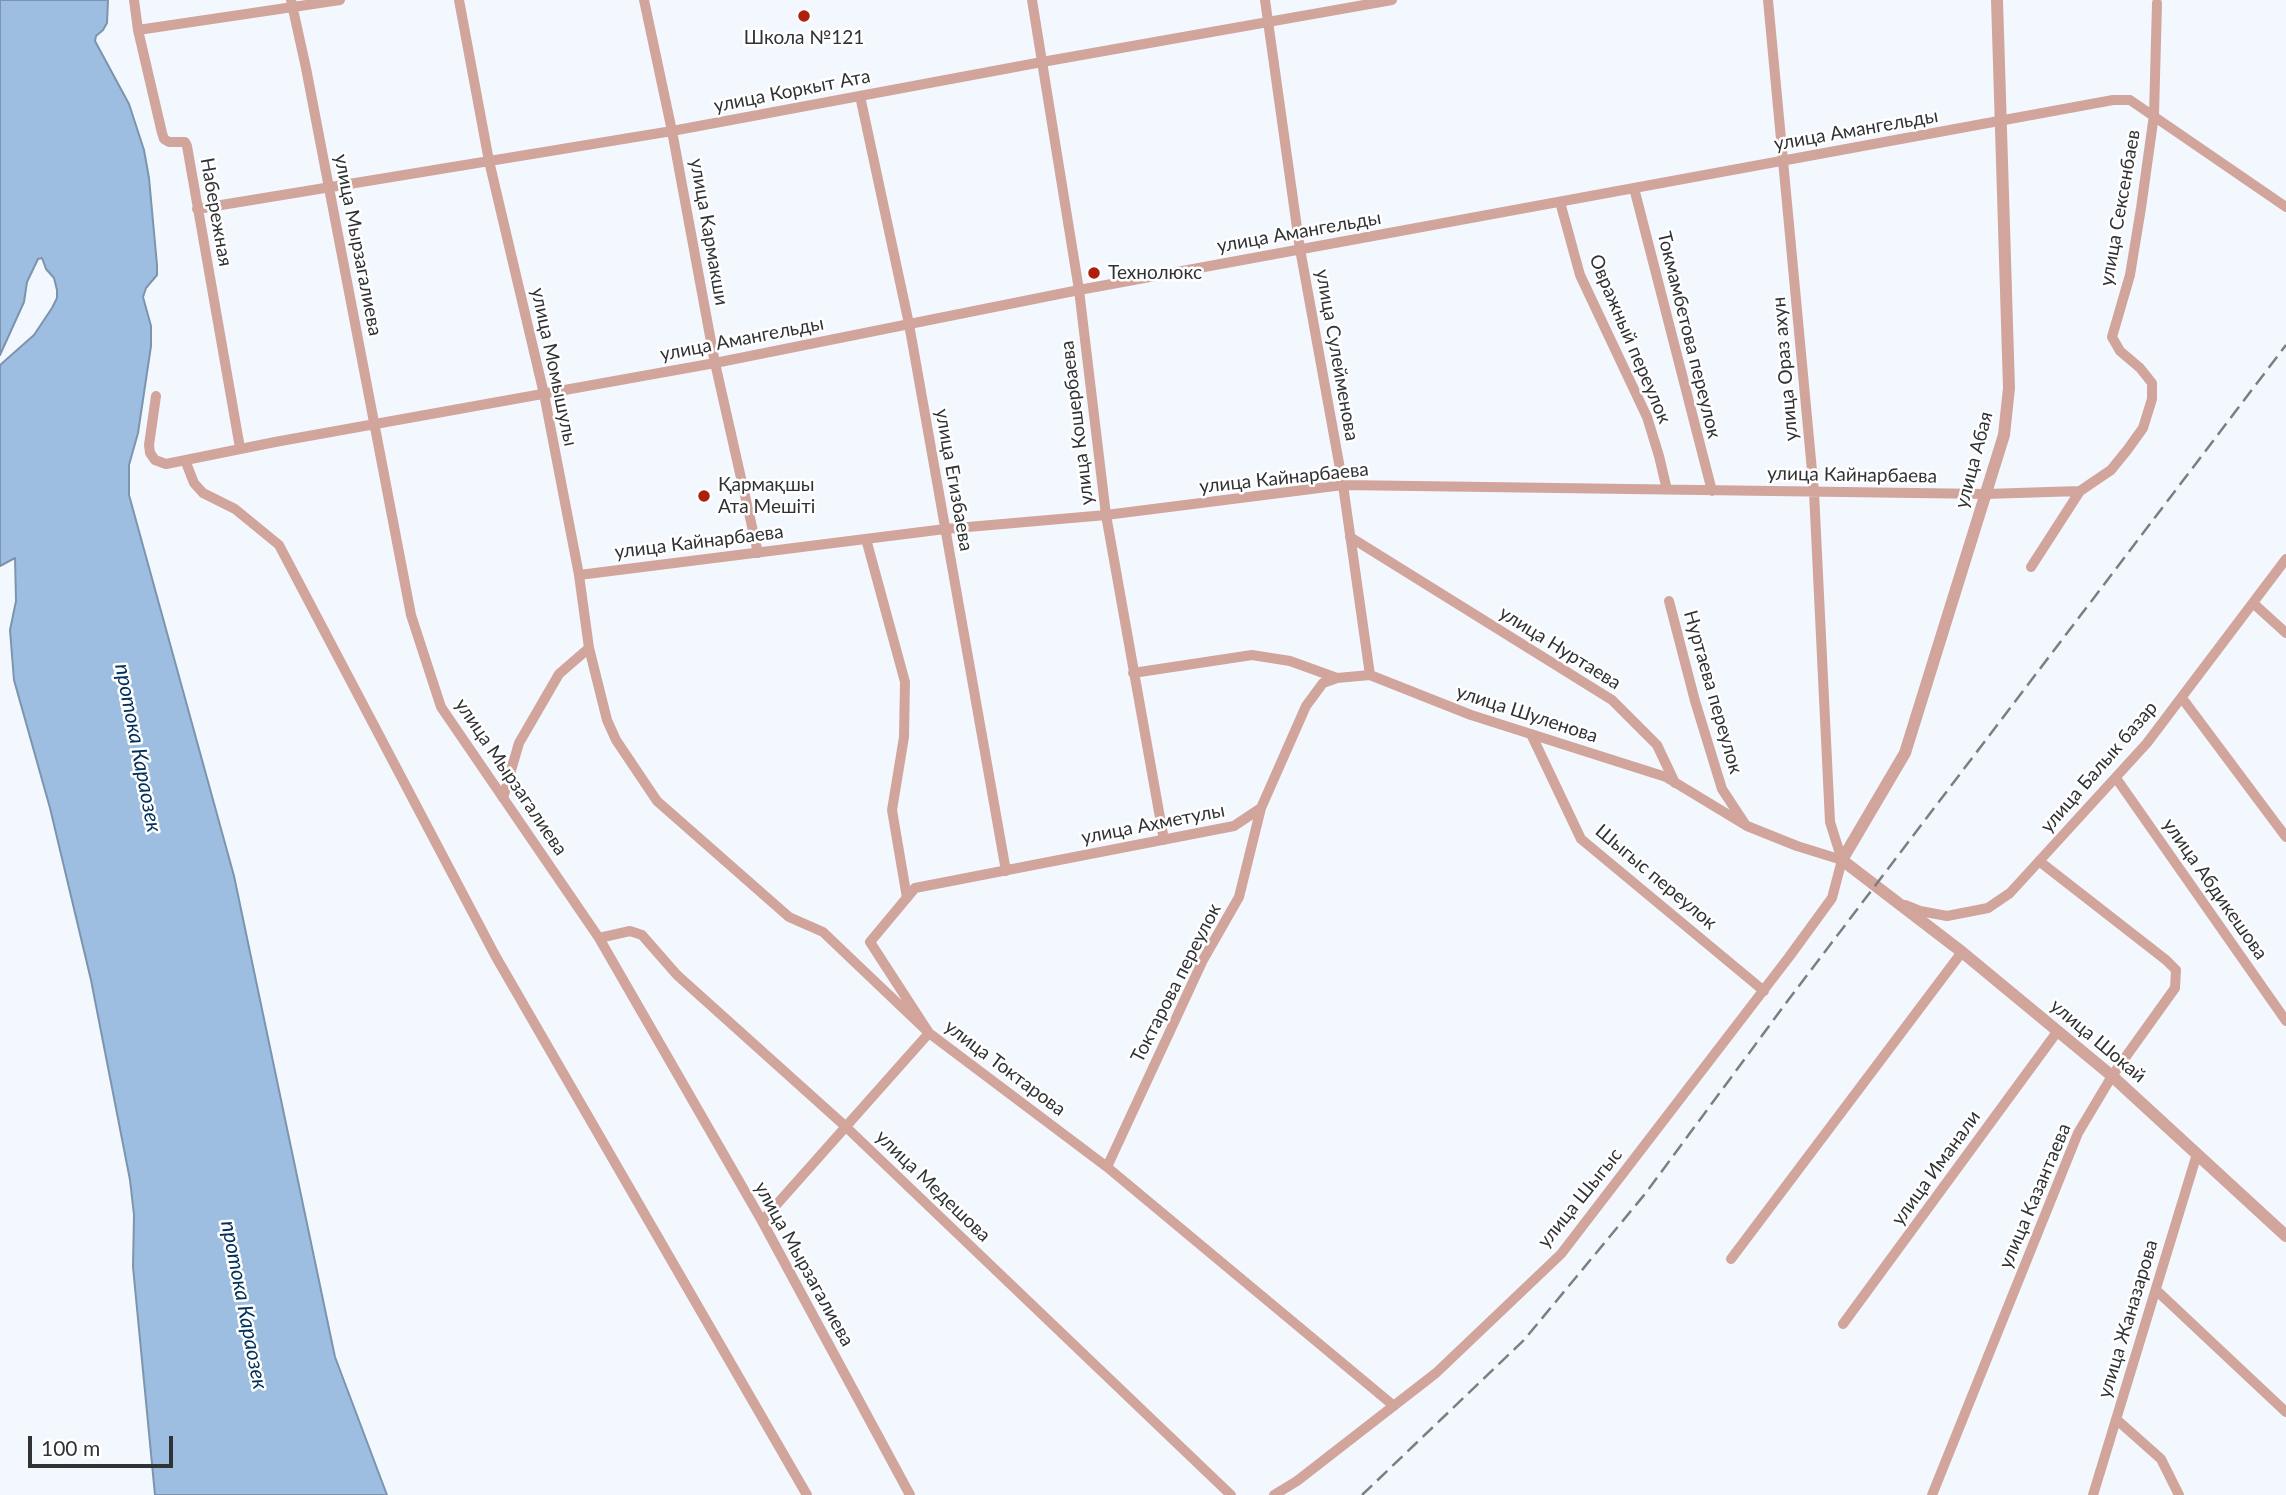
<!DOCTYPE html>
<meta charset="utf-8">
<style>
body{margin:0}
#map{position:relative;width:2286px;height:1495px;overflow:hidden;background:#f3f8fe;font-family:Lato,sans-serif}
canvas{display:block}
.scale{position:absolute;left:28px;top:1436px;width:145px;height:32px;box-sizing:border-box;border:4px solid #303234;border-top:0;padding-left:9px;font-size:21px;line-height:24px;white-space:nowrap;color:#303234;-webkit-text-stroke:5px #fff;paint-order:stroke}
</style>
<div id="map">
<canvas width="2286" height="1495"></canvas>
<div class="scale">100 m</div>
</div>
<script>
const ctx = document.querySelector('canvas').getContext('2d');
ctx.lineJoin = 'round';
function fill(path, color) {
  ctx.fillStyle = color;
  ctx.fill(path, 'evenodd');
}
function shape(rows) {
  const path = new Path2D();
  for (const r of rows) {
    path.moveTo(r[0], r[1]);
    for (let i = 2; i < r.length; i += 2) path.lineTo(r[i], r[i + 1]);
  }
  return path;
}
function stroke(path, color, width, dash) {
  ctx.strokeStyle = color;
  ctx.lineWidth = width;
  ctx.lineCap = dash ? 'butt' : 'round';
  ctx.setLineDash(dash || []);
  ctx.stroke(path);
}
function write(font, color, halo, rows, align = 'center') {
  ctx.font = font + ' Lato,sans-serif';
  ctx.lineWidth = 5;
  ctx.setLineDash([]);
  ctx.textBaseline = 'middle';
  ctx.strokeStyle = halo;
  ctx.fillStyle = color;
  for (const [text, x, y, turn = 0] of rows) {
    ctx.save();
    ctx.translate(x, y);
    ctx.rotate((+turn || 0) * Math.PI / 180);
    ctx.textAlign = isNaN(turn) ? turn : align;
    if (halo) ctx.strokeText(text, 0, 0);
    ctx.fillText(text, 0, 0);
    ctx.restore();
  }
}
const water = shape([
 [0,0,108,0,107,23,103,30,96,36,95,41,129,104,144,150,149,178,157,265,157,275,146,288,143,297,151,326,151,346,138,433,129,465,129,495,234,876,335,1357,387,1495,155,1495,133,1267,134,1215,130,1180,91,980,50,808,14,680,10,630,16,601,15,558,0,566,0,365,34,335,52,308,57,298,57,290,54,278,46,269,42,258,38,259,27,282,24,302,0,355,0,0]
]);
const minor = shape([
 [134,0,138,30,162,133,164,139,169,142,185,142,187,146,240,448],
 [291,0,306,68,411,615,441,707,599,938,762,1221,910,1495],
 [459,0,489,161,544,394,579,575,589,648,607,720,616,740,657,801,789,917,823,932,929,1033,1107,1167,1394,1406],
 [644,0,672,131,715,363,758,553],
 [1032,0,1079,290,1106,515,1164,840],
 [1265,0,1300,249,1343,485,1370,675],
 [1768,0,1814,492,1830,822,1842,860],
 [138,30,340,0],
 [860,96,909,324,1006,871],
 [1634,188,1712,491],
 [1560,202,1580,275,1647,417,1659,456,1667,490],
 [197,209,672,131,1042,62,1392,0],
 [156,396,149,445,150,453,155,460,166,464,275,442,715,363,1079,290,2113,100,2130,100,2286,207],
 [185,460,194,483,203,493,235,509,279,545,496,957,807,1495],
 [1350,537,1612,700,1657,745,1675,783],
 [866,539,905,682,904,737,892,810,907,898],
 [2031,567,2080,491,2111,470,2128,449,2143,428,2152,399,2152,383,2140,368,2120,351,2112,337,2130,275,2141,208,2154,115,2157,3],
 [579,575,945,529,1106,515,1343,485,1986,494,2080,491],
 [1669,601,1695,701,1722,789,1745,824],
 [2253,603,2286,633],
 [1133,673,1252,655,1290,661,1337,678],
 [2182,698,2286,837],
 [1531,734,1581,839,1764,991],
 [2116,778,2286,1021],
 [503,798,519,743,559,674,589,648],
 [1905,905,1920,911,1947,916,1988,908,2010,893,2147,743,2286,559],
 [599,938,630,931,642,935,677,975,845,1126,1231,1495],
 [1107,1167,1203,960,1239,897,1261,808],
 [762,1221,929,1033,870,942,915,888,1234,826,1261,808,1306,706,1323,683,1337,678,1370,675,1471,715,1666,777,1747,826,1797,846,1842,860],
 [1731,1259,1962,952],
 [2156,1290,2286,1412],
 [1843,1324,2057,1032],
 [2116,1419,2161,1459,2179,1495],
 [1274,1495,1297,1481,1436,1373,1561,1254,1789,957,1832,898,1842,860],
 [1932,1495,2078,1133,2112,1076,2175,988,2176,970,2166,960,2039,861],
 [2093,1495,2197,1154]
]);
const tertiary = shape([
 [1997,0,2009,388,2004,435,1905,753,1842,860,1962,952,2112,1076,2286,1236]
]);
const rail = shape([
 [1362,1495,1524,1340,1645,1194,1789,999,2286,345]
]);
const markers = [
 [804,16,7,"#ae1f0c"],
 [1094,273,7,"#ae1f0c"],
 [704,496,7,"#ae1f0c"]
];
const poiNames = [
 ["Школа №121",804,38,"center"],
 ["Технолюкс",1108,273],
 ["Қармақшы",718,485],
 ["Ата Мешіті",718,507]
];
const streetNames = [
 ["улица Коркыт Ата",792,91,-11],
 ["улица Амангельды",1856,130,-10],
 ["улица Сексенбаев",2120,208,-80],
 ["Набережная",216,212,80],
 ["улица Кармакши",709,232,80],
 ["улица Амангельды",1299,232,-10],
 ["улица Мырзагалиева",358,245,79],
 ["Токмамбетова переулок",1689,335,76],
 ["улица Амангельды",742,339,-11],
 ["Овражный переулок",1630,339,67],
 ["улица Сулейменова",1337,355,80],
 ["улица Момышулы",554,367,78],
 ["улица Ораз ахун",1785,369,-95],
 ["улица Кошербаева",1077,423,-97],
 ["улица Абая",1974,460,-75],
 ["улица Кайнарбаева",1852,475,1],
 ["улица Кайнарбаева",1284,478,-6],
 ["улица Егизбаева",954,480,80],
 ["улица Кайнарбаева",699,542,-7],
 ["улица Нуртаева",1560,648,32],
 ["Нуртаева переулок",1713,692,74],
 ["улица Шуленова",1527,714,18],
 ["улица Балык базар",2099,767,-49],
 ["улица Мырзагалиева",511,777,56],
 ["улица Ахметулы",1153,824,-11],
 ["Шыгыс переулок",1656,877,40],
 ["улица Абдикешова",2215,889,55],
 ["Токтарова переулок",1176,983,-63],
 ["улица Шокай",2098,1041,40],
 ["улица Токтарова",1005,1068,37],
 ["улица Иманали",1936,1168,-54],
 ["улица Медешова",933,1186,44],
 ["улица Казантаева",2035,1196,-67],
 ["улица Шыгыс",1580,1198,-51],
 ["улица Мырзагалиева",804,1264,61],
 ["улица Жаназарова",2128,1319,-73]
];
const waterNames = [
 ["протока Караозек",138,748,79],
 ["протока Караозек",244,1305,79]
];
fill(water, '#9dbee1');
stroke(water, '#7c94ad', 2);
stroke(minor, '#d2a59c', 10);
stroke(tertiary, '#d2a59c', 12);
stroke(rail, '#7b7e82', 2.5, [14, 7]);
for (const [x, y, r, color] of markers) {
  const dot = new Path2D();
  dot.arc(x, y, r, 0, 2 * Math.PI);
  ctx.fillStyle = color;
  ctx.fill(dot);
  stroke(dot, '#fff', 2.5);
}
write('19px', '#303234', '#fff', poiNames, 'left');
write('19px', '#303234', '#fff', streetNames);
write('italic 21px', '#002f5b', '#fff', waterNames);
</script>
